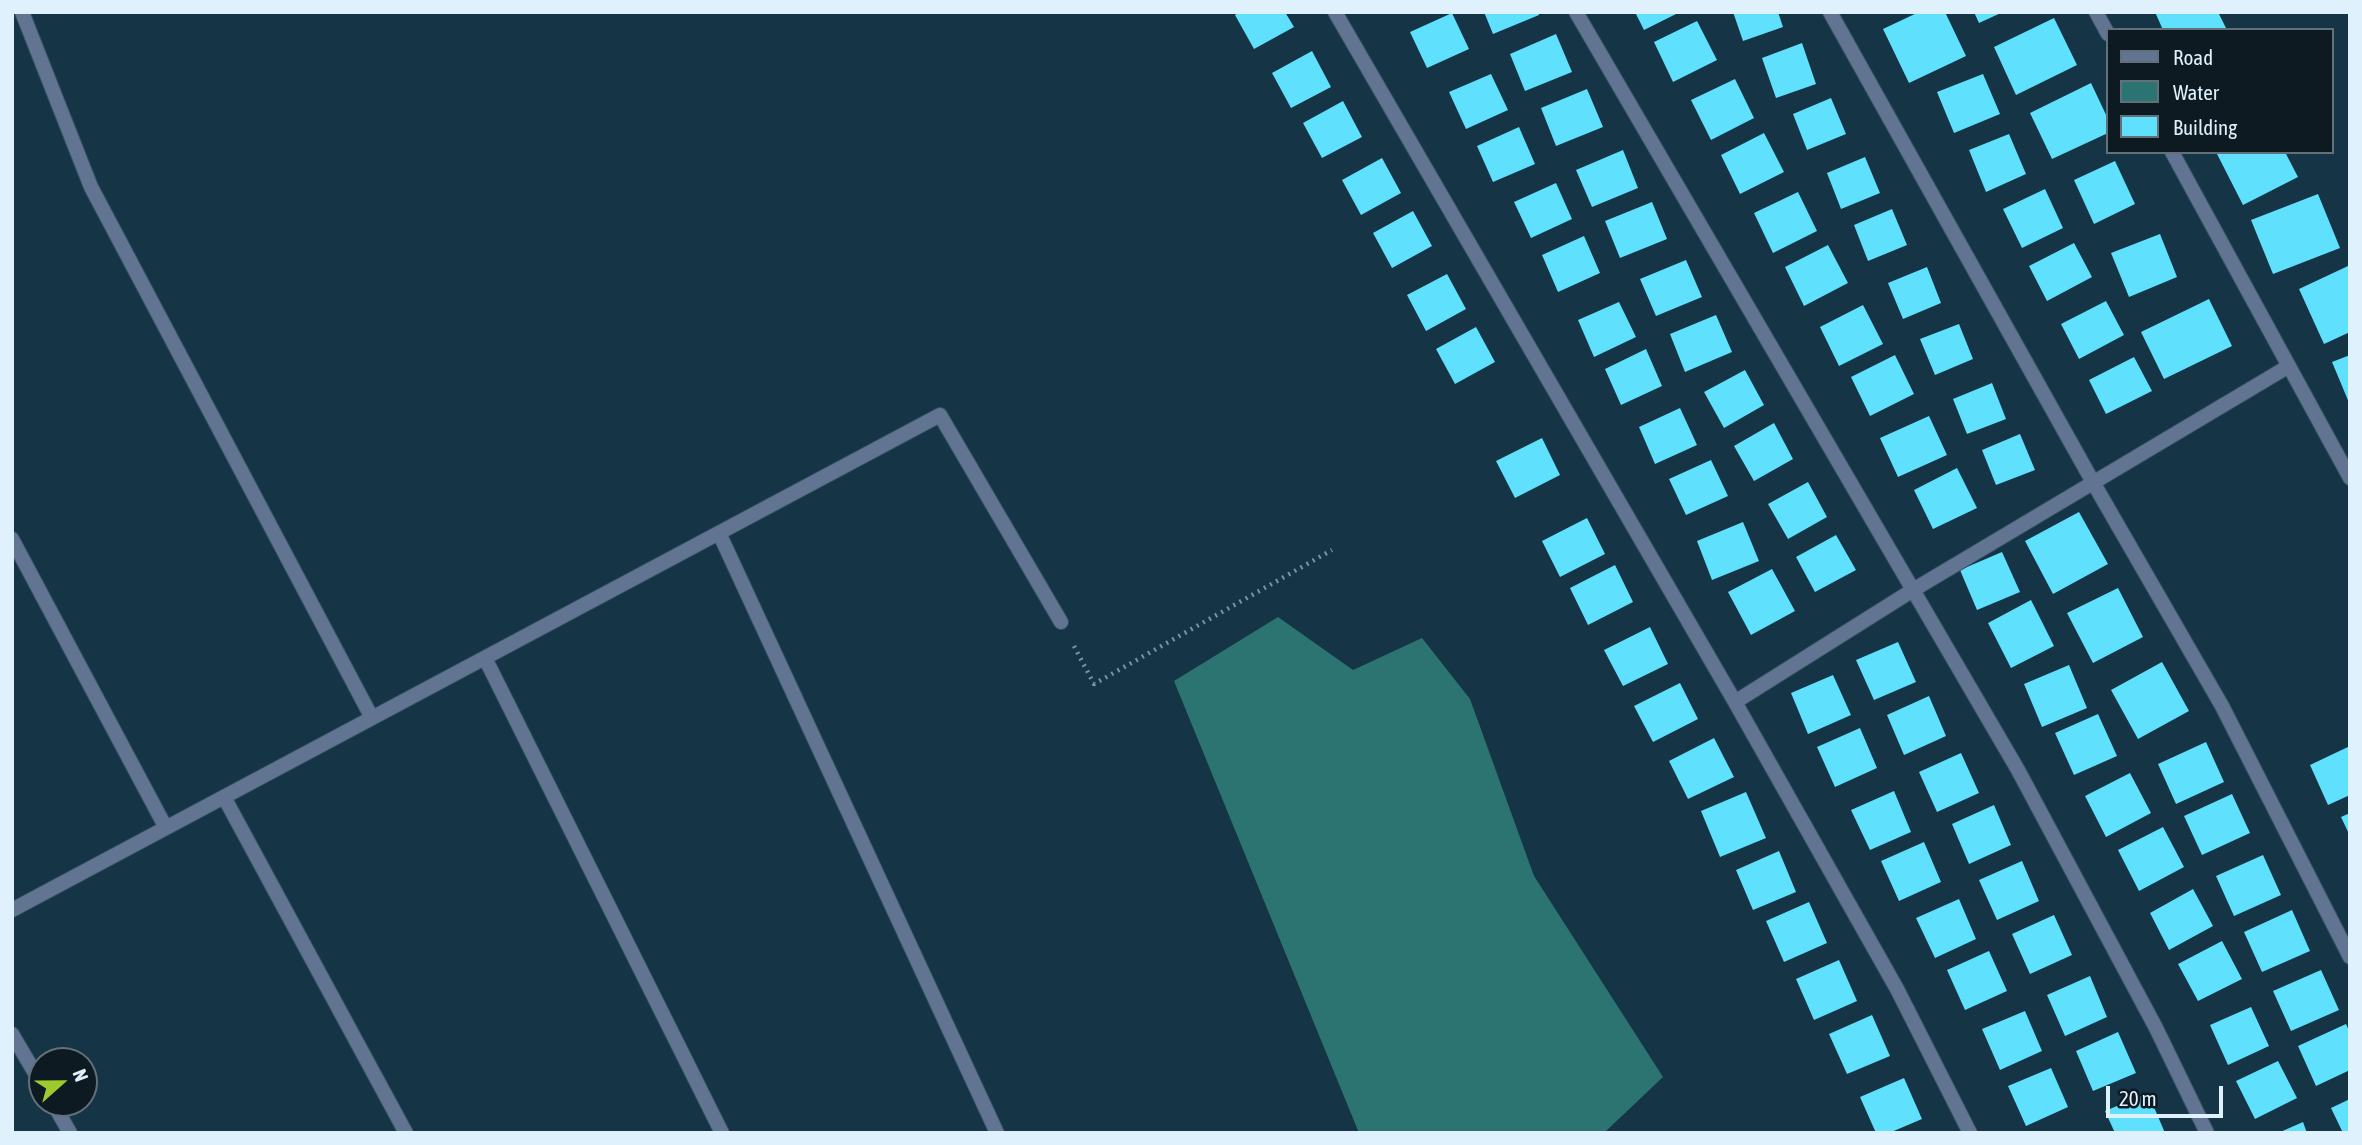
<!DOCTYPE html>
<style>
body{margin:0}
#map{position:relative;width:2362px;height:1145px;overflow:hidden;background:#153446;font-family:"Asap Condensed",sans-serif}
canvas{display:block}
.frame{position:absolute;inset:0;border:14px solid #dff1fc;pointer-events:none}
.legend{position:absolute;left:2106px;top:28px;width:228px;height:126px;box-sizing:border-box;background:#0d1a22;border:2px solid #617079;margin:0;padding:9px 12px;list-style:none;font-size:21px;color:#dff1fc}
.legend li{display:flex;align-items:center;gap:14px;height:35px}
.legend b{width:35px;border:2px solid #617079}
.north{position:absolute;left:28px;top:1047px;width:70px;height:70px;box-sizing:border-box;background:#0d1a22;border:2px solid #617079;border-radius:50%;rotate:69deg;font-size:19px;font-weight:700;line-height:28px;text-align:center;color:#dff1fc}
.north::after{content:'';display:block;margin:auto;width:24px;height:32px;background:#9eca2e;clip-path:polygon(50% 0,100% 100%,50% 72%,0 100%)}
.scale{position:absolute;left:2106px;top:1086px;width:117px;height:32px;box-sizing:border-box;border:4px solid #dff1fc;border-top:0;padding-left:9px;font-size:21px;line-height:24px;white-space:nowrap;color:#dff1fc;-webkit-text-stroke:5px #0d1a22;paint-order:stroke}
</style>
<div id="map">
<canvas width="2362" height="1145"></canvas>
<div class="frame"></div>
<ul class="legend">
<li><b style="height:9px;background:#617593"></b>Road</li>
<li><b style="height:19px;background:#2b7471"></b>Water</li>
<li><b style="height:19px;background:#5fe1fd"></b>Building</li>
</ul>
<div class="north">N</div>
<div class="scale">20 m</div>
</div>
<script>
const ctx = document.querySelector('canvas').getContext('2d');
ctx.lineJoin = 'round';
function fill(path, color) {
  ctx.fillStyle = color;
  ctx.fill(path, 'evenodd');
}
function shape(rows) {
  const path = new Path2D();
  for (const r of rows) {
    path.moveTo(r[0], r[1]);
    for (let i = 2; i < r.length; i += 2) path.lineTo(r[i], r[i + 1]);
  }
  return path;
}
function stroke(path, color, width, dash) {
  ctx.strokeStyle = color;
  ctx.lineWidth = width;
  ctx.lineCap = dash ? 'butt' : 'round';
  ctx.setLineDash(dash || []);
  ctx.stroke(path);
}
const water = shape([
 [1278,617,1353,670,1422,638,1470,699,1534,876,1663,1077,1604,1133,1359,1133,1174,681]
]);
const building = shape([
 [1239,12,1285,12,1294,27,1254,49,1235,15],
 [1484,12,1538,12,1539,15,1493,34],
 [1635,12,1680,12,1644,30],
 [1733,12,1778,12,1783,27,1743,41],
 [1919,12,1945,12,1966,56,1909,83,1883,29],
 [1974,12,2003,12,1979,23],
 [2155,12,2218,12,2227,30,2163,30],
 [1452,13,1469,49,1427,68,1410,32],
 [2054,18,2077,65,2016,95,1994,47],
 [1697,21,1717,60,1673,82,1654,42],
 [1556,34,1572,72,1525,91,1510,54],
 [1802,43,1816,84,1776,98,1762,58],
 [1312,51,1331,87,1291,108,1272,73],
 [1491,74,1508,110,1466,129,1449,92],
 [1983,74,2000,114,1954,133,1937,92],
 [1735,79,1754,118,1711,140,1691,100],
 [2091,83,2108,119,2108,133,2052,159,2030,113],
 [1587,89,1603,127,1556,146,1541,108],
 [1831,98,1846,134,1807,150,1793,114],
 [1343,101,1362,137,1322,158,1303,123],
 [1519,127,1535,164,1493,182,1477,146],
 [1764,133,1784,172,1740,194,1721,155],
 [2009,134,2026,174,1986,192,1969,150],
 [1623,150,1638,188,1592,207,1576,170],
 [2216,152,2285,152,2298,177,2243,205],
 [1865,157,1880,193,1841,209,1827,173],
 [1382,158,1401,193,1361,215,1342,180],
 [2115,161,2135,204,2094,224,2074,180],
 [1556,183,1572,219,1531,238,1514,202],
 [2045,189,2063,228,2022,248,2003,209],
 [1798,192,1817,231,1773,253,1754,213],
 [2318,194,2340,248,2273,274,2251,220],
 [1652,202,1667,239,1620,258,1605,221],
 [1892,209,1907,245,1868,261,1854,225],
 [1413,211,1432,246,1392,268,1373,233],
 [2160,234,2177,277,2129,297,2111,253],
 [1584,236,1600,273,1558,292,1542,255],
 [2074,243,2092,277,2047,301,2029,266],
 [1828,245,1848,283,1804,306,1785,267],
 [1686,260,1702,297,1656,316,1640,279],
 [2348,266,2350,270,2350,332,2324,344,2299,289],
 [1927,267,1941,303,1903,319,1888,283],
 [1447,274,1466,309,1426,331,1407,295],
 [2209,299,2232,346,2164,379,2141,332],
 [2106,301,2124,335,2079,359,2061,324],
 [1619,302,1636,337,1594,357,1578,320],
 [1863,305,1883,344,1839,366,1820,327],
 [1716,315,1732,352,1685,372,1670,334],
 [1959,324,1973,359,1935,375,1920,339],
 [1476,327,1495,362,1455,384,1436,349],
 [1646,349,1662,386,1621,405,1605,369],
 [1895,355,1914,394,1870,416,1851,377],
 [2350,355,2350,405,2332,362],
 [2134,357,2152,391,2106,414,2089,380],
 [1745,370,1764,405,1724,428,1704,392],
 [1992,383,2006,419,1967,434,1953,399],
 [1680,408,1697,445,1655,464,1639,427],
 [1929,416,1947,455,1898,477,1880,438],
 [1774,423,1793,459,1754,481,1734,446],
 [2020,434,2035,470,1996,485,1982,450],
 [1542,438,1560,475,1515,498,1496,461],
 [1711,460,1728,496,1686,515,1669,479],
 [1957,468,1977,508,1933,529,1914,490],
 [1808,482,1827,517,1788,539,1768,504],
 [2079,512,2108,564,2053,594,2025,541],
 [1587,518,1605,554,1560,577,1542,541],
 [1743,522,1759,561,1712,580,1697,541],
 [1836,535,1856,570,1815,592,1796,557],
 [2002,552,2020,592,1977,610,1960,570],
 [1615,565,1633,602,1588,625,1570,588],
 [1772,569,1795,611,1751,635,1728,592],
 [2118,588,2143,637,2093,663,2067,613],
 [2031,600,2054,646,2011,668,1988,623],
 [1650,627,1668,664,1623,686,1604,650],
 [1898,642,1916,682,1874,700,1856,660],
 [2162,662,2189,711,2138,739,2111,690],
 [2069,665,2087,708,2042,727,2024,684],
 [1833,675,1851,715,1808,734,1791,693],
 [1680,683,1698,719,1653,742,1634,706],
 [1929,696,1946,736,1904,755,1887,715],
 [2098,714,2117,756,2074,775,2055,733],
 [1860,728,1877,768,1835,787,1817,747],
 [1714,738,1734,777,1688,799,1669,761],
 [2206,742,2224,782,2176,804,2158,764],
 [2350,746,2350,795,2328,805,2310,765],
 [1961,753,1979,793,1937,812,1919,772],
 [2130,773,2151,813,2106,837,2085,796],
 [1894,791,1911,832,1870,850,1851,810],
 [1746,792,1766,838,1720,857,1701,811],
 [2232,794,2250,833,2202,855,2184,816],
 [1994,805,2011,845,1969,864,1952,824],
 [2350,813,2350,836,2341,817],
 [2163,827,2184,867,2139,891,2118,850],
 [1924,842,1941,882,1899,901,1881,861],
 [1779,851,1796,892,1753,910,1736,870],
 [2263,855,2281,895,2234,916,2216,876],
 [2022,861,2039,901,1997,920,1979,880],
 [2193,889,2213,926,2169,950,2150,913],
 [1959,899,1976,939,1935,958,1916,918],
 [1809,902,1827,943,1784,962,1766,921],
 [2292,910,2310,951,2262,972,2244,932],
 [2054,915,2072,955,2030,974,2012,934],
 [2222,941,2242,979,2198,1001,2178,964],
 [1989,951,2007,991,1965,1010,1947,970],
 [1839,960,1857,1001,1814,1020,1796,979],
 [2321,970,2339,1010,2291,1031,2273,991],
 [2090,976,2107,1017,2065,1036,2047,995],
 [2251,1007,2269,1046,2228,1065,2210,1025],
 [2025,1011,2042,1051,2000,1070,1982,1029],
 [1872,1015,1890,1056,1847,1074,1829,1034],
 [2346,1024,2350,1033,2350,1070,2316,1086,2298,1046],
 [2118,1032,2136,1073,2093,1091,2076,1051],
 [2278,1061,2297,1098,2255,1119,2236,1081],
 [2051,1068,2068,1107,2026,1126,2008,1086],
 [1904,1078,1922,1119,1889,1133,1876,1133,1860,1097],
 [2148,1093,2165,1133,2115,1133,2105,1111],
 [2350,1099,2350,1133,2343,1133,2331,1108],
 [2303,1122,2307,1133,2278,1133]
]);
const path = shape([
 [1074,646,1094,684,1332,550]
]);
const minor = shape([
 [22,12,91,187,372,718],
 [1335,12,1735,702,1897,989,1970,1133],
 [1576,12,2018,770,2156,1028,2207,1133],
 [1830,12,2094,484,2222,706,2350,957],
 [2096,12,2108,34],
 [2172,152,2350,478],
 [719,533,997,1133],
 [12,539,166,828],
 [485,658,722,1133],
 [1735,702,1913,590,2289,366],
 [224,797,406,1133],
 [12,910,940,415,1061,622],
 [12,1034,42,1085],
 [53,1103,70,1133]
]);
fill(water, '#2b7471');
fill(building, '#5fe1fd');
stroke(minor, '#355263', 16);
stroke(path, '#7a93a1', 4.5, [2, 5]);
stroke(minor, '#617593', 14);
</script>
